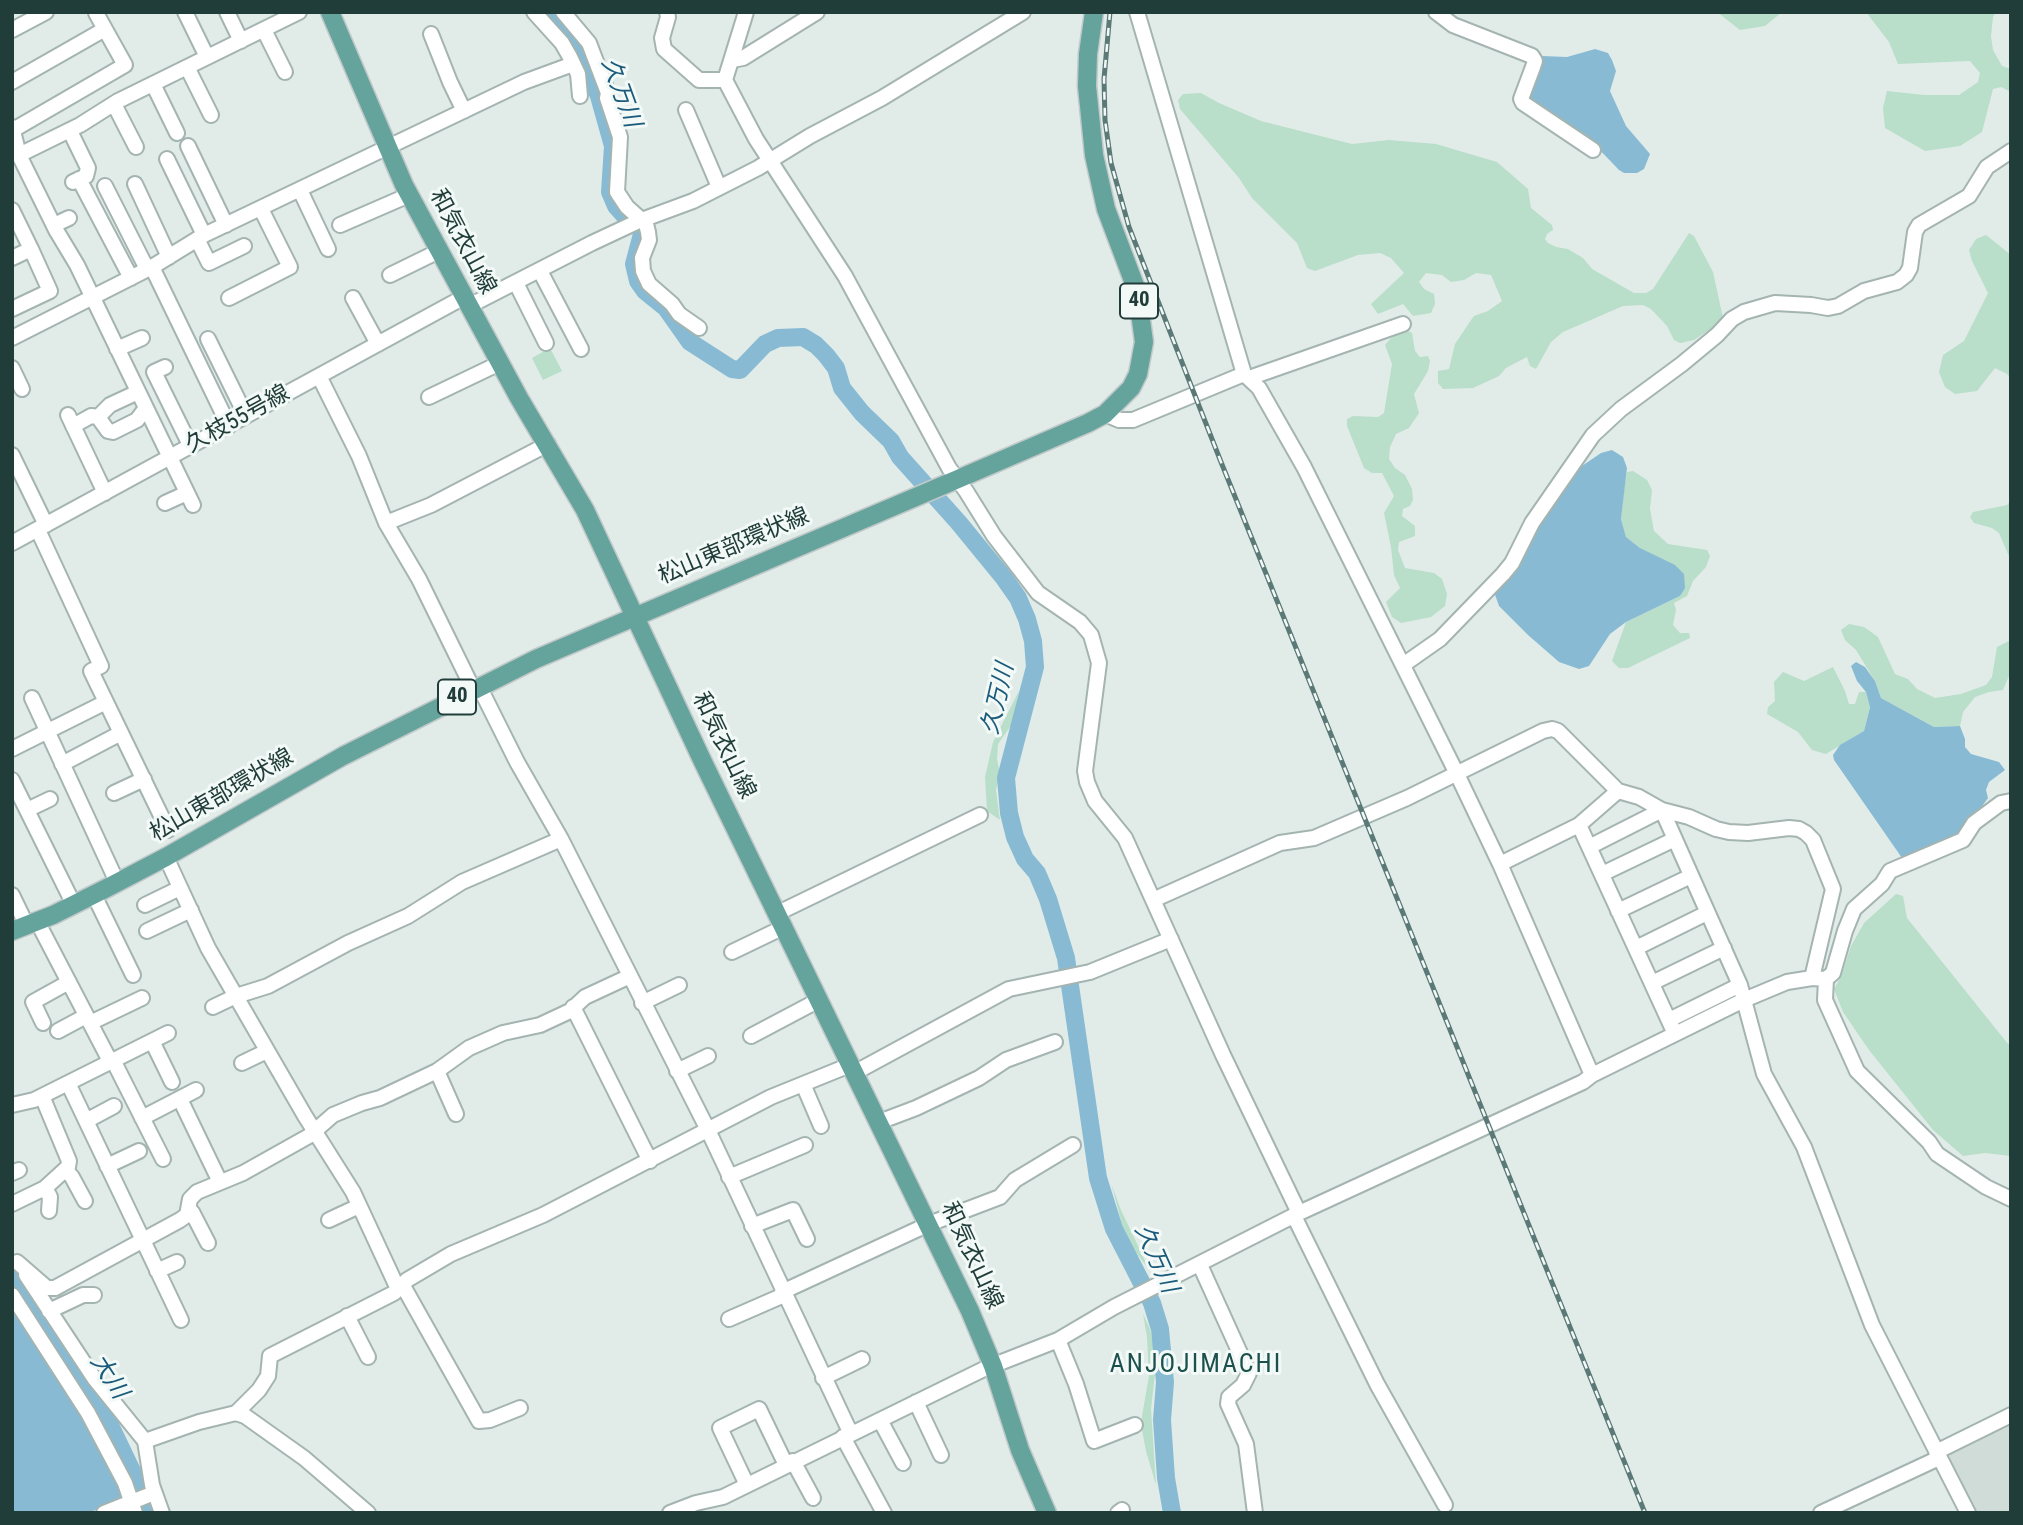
<!DOCTYPE html>
<meta charset="utf-8">
<style>
body{margin:0}
#map{position:relative;width:2023px;height:1525px;overflow:hidden;background:#e1ece9;font-family:"Roboto Condensed",sans-serif}
canvas{display:block}
.frame{position:absolute;inset:0;border:14px solid #213d3a;pointer-events:none}
</style>
<div id="map">
<canvas width="2023" height="1525"></canvas>
<div class="frame"></div>
</div>
<script>
const ctx = document.querySelector('canvas').getContext('2d');
ctx.lineJoin = 'round';
function fill(path, color) {
  ctx.fillStyle = color;
  ctx.fill(path, 'evenodd');
}
function shape(rows) {
  const path = new Path2D();
  for (const r of rows) {
    path.moveTo(r[0], r[1]);
    for (let i = 2; i < r.length; i += 2) path.lineTo(r[i], r[i + 1]);
  }
  return path;
}
function stroke(path, color, width, dash) {
  ctx.strokeStyle = color;
  ctx.lineWidth = width;
  ctx.lineCap = dash ? 'butt' : 'round';
  ctx.setLineDash(dash || []);
  ctx.stroke(path);
}
function write(font, color, halo, rows, align = 'center') {
  ctx.font = font + ' "Roboto Condensed","Noto Sans JP",sans-serif';
  ctx.lineWidth = 6;
  ctx.setLineDash([]);
  ctx.textBaseline = 'middle';
  ctx.strokeStyle = halo;
  ctx.fillStyle = color;
  for (const [text, x, y, turn = 0] of rows) {
    ctx.save();
    ctx.translate(x, y);
    ctx.rotate((+turn || 0) * Math.PI / 180);
    ctx.textAlign = isNaN(turn) ? turn : align;
    if (halo) ctx.strokeText(text, 0, 0);
    ctx.fillText(text, 0, 0);
    ctx.restore();
  }
}
const built = shape([
 [2011,1420,2011,1513,1973,1513,1948,1460,1951,1451]
]);
const green = shape([
 [1717,12,1782,12,1765,26,1740,30],
 [1866,12,1996,12,1993,17,1991,36,1993,50,2002,66,2011,69,2011,92,2001,87,1993,89,1982,132,1960,146,1925,151,1885,128,1883,108,1887,91,1924,95,1959,95,1978,82,1980,73,1970,61,1898,64,1889,42],
 [1201,93,1219,103,1261,121,1352,144,1389,140,1436,144,1497,162,1528,189,1531,208,1552,225,1553,230,1547,234,1545,239,1548,243,1556,247,1568,249,1583,258,1592,269,1634,293,1646,293,1653,289,1689,233,1694,236,1713,272,1723,318,1717,325,1694,340,1680,343,1674,340,1667,326,1651,309,1643,305,1623,306,1563,332,1551,342,1536,369,1530,366,1527,357,1506,368,1499,376,1473,388,1443,389,1438,383,1438,371,1449,369,1455,344,1469,323,1474,316,1488,311,1502,301,1491,275,1476,273,1464,280,1451,282,1442,275,1426,273,1419,282,1424,289,1434,294,1435,304,1431,313,1413,316,1403,304,1378,314,1371,304,1404,273,1391,258,1380,253,1358,255,1315,271,1307,268,1297,243,1252,198,1239,178,1180,109,1178,100,1183,94],
 [1986,235,2011,255,2011,378,2007,374,1995,368,1977,391,1955,394,1945,387,1939,372,1943,355,1964,341,1988,293,1972,261,1969,250,1976,239],
 [1408,331,1412,333,1415,351,1420,357,1428,356,1430,361,1428,371,1414,394,1419,413,1409,428,1396,434,1390,447,1389,459,1395,468,1405,475,1412,489,1413,500,1410,506,1403,509,1402,516,1415,526,1415,536,1399,542,1398,550,1405,568,1434,573,1442,579,1447,594,1445,606,1431,617,1401,623,1392,617,1386,602,1400,588,1394,575,1391,547,1384,513,1394,496,1382,473,1372,473,1364,468,1347,426,1347,419,1353,416,1378,417,1384,413,1392,364,1385,345,1391,338],
 [550,348,562,371,543,380,532,358],
 [1633,471,1647,480,1652,490,1650,509,1654,531,1668,544,1707,550,1710,556,1706,567,1693,581,1687,596,1674,603,1676,610,1673,625,1680,633,1689,633,1690,638,1628,668,1619,668,1612,661,1626,622,1680,596,1640,548,1626,537,1621,519,1624,490,1627,472],
 [2011,501,2011,561,1999,533,1992,528,1974,523,1970,517,1973,512,2007,505],
 [1849,624,1864,627,1878,637,1895,674,1908,679,1917,689,1935,698,1961,694,1986,685,1992,677,1997,647,2011,640,2009,676,2003,690,1989,692,1975,697,1963,712,1960,726,1934,727,1881,698,1875,681,1856,650,1845,640,1841,630],
 [1833,667,1845,691,1849,704,1855,704,1859,692,1866,692,1870,706,1864,731,1826,754,1812,750,1798,732,1767,714,1768,707,1775,701,1774,682,1783,672,1804,681],
 [1019,691,1012,724,998,744,997,759,1000,774,996,790,1000,820,987,811,985,777,993,742],
 [1896,894,1903,896,1907,918,2008,1044,2011,1043,2011,1156,1985,1153,1963,1156,1933,1130,1869,1050,1843,1012,1834,989,1841,977,1851,946,1864,923],
 [1111,1183,1121,1210,1150,1271,1134,1250,1123,1228],
 [1143,1314,1150,1329,1153,1344,1155,1374,1151,1409,1156,1485,1146,1451,1142,1430,1142,1416,1149,1376,1147,1337]
]);
const water = shape([
 [1595,49,1608,53,1612,60,1616,71,1610,91,1626,126,1650,154,1644,169,1637,173,1624,173,1619,170,1594,144,1539,109,1527,97,1542,56,1567,57],
 [1612,450,1623,457,1627,468,1621,519,1626,537,1640,548,1675,565,1684,574,1685,588,1680,596,1626,622,1610,634,1589,666,1579,669,1559,662,1528,635,1499,606,1493,589,1576,470,1601,453],
 [1856,662,1865,667,1875,681,1881,698,1934,727,1960,726,1965,739,1965,747,1971,754,1999,762,2005,770,1989,782,1986,790,1988,798,1978,812,1966,822,1958,835,1902,858,1834,760,1833,755,1840,745,1864,731,1870,707,1866,692,1857,681,1851,666],
 [12,1313,29,1327,112,1467,122,1495,118,1501,88,1513,12,1513]
]);
const river = shape([
 [546,12,579,53,590,74,599,96,613,146,610,192,616,206,624,215,640,228,642,234,634,264,638,281,645,291,666,308,690,342,732,369,740,370,765,344,778,338,803,337,816,345,826,355,836,368,842,388,862,413,891,441,900,457,959,523,1004,578,1018,598,1027,619,1033,641,1035,667,1006,778,1009,813,1015,837,1025,859,1037,873,1048,899,1066,958,1098,1178,1114,1229,1152,1303,1160,1329,1165,1382,1162,1420,1166,1478,1172,1513],
 [12,1274,111,1427,152,1513]
]);
const minor = shape([
 [185,12,207,57],
 [227,12,241,41],
 [534,12,562,43,570,57,578,74,580,96],
 [563,12,589,43,608,93,607,98,620,137,617,192,627,207,646,224,648,232,649,240,642,258,643,271,649,284,672,304,679,314,699,328],
 [667,12,668,17,662,38,664,49,699,80,725,80,756,139,845,276,949,468,966,491,994,536,1038,593,1080,622,1091,635,1099,663,1085,771,1087,782,1095,801,1125,838,1223,1055,1299,1213],
 [1137,12,1244,374],
 [1436,12,1453,25,1532,56,1535,61,1533,67,1521,99,1523,103,1593,150],
 [12,30,46,12],
 [264,30,285,72],
 [431,34,450,82,464,111],
 [732,60,743,58,817,12],
 [187,67,211,115],
 [725,80,746,12],
 [12,82,105,29],
 [153,84,177,133],
 [114,104,136,147],
 [686,110,719,187],
 [12,127,19,155,56,230,77,265,193,505],
 [13,130,125,65,96,13],
 [70,131,88,168,86,176,73,182],
 [188,146,226,225],
 [19,155,80,125,118,101,299,12],
 [167,159,204,235],
 [79,179,131,278],
 [135,184,169,257],
 [105,186,147,269],
 [300,190,328,249],
 [12,210,31,249],
 [54,225,69,218],
 [340,225,409,195],
 [197,239,209,263,244,246],
 [12,258,31,249,50,291,12,309],
 [152,267,229,426],
 [540,271,581,349],
 [390,275,439,251],
 [516,283,546,343],
 [229,298,290,267,261,209],
 [353,298,378,344],
 [469,306,592,243,639,221,693,201,758,168,810,136,882,98,1023,12],
 [12,338,152,267,204,235,524,82,573,64],
 [208,339,246,416],
 [117,349,142,338],
 [165,367,154,372,191,447],
 [12,368,22,389],
 [319,376,359,456,386,523,419,579,473,689],
 [1249,378,1403,324],
 [429,397,500,363],
 [1105,414,1119,420,1133,420,1244,374,1259,388,1304,467,1457,774,1500,864,1592,1075],
 [68,415,105,493],
 [98,417,110,405,138,392],
 [73,426,91,416,98,417,108,431,113,432,137,420,146,408],
 [12,455,46,525],
 [165,503,187,493],
 [386,523,431,505,548,444],
 [38,530,101,666,91,671,168,830],
 [12,543,464,297],
 [1403,665,1440,639,1503,574,1512,563,1532,523,1593,435,1621,409,1682,364,1717,335,1732,319,1744,312,1775,303,1811,305,1828,308,1838,306,1864,291,1897,282,1906,275,1910,268,1915,232,1919,225,1969,196,1987,167,2011,151],
 [479,686,517,762,561,839,708,1130,851,1434],
 [32,698,117,882],
 [12,749,106,702],
 [62,764,121,733],
 [12,780,74,905],
 [114,793,144,779],
 [27,810,50,799],
 [1662,810,1740,985,1764,1074,1804,1147,1872,1325,1968,1513],
 [1579,825,1618,791],
 [1589,847,1662,810],
 [166,857,208,948,305,1116,353,1192,398,1289],
 [1500,864,1579,825,1675,1034],
 [1602,874,1675,839],
 [12,895,27,926],
 [94,895,133,975],
 [1153,900,1280,843,1314,838,1407,798,1543,731,1552,729,1558,731,1618,791,1639,797,1662,810,1689,817,1716,829,1729,832,1748,833,1789,828,1799,829,1806,833,1813,840,1833,889,1812,978],
 [145,905,180,888],
 [1618,911,1691,876],
 [778,913,980,815],
 [37,921,110,1061],
 [147,931,191,910],
 [1636,948,1707,913],
 [732,952,784,927],
 [1826,979,1825,1000,1857,1071,1929,1142,1937,1154,1986,1187,2011,1199],
 [1652,983,1724,948],
 [642,1003,679,985],
 [213,1007,236,996,268,986,348,943,408,916,462,882,561,839],
 [573,1007,650,1161],
 [1669,1020,1740,985],
 [43,1023,33,1002,69,982],
 [90,1023,142,998],
 [58,1031,86,1016],
 [751,1036,819,1000],
 [152,1041,172,1082],
 [113,1060,163,1159],
 [242,1063,267,1051],
 [437,1071,456,1114],
 [677,1071,708,1056],
 [854,1073,1009,989,1090,972,1171,939],
 [68,1083,181,1320],
 [803,1084,821,1126],
 [180,1099,220,1182],
 [12,1105,34,1100,168,1033],
 [142,1118,196,1090],
 [86,1121,114,1106],
 [879,1122,916,1108,979,1078,1006,1060,1055,1042],
 [107,1166,139,1151],
 [66,1170,72,1177,85,1201],
 [12,1173,19,1170],
 [729,1177,805,1145],
 [45,1188,50,1197,49,1211],
 [12,1204,45,1188,68,1167,69,1161,42,1096],
 [188,1211,192,1212,208,1243],
 [1294,1216,1377,1384,1445,1505],
 [329,1220,359,1206],
 [752,1226,793,1210,807,1239],
 [17,1262,47,1288,55,1288,180,1220,187,1215,190,1199,197,1192,243,1173,309,1136,333,1115,362,1103,380,1098,437,1071,469,1048,503,1033,540,1025,570,1011,585,997,628,977],
 [1200,1265,1249,1373,1243,1385,1229,1397,1228,1404,1246,1444,1255,1513],
 [157,1271,177,1262],
 [26,1275,94,1378,145,1441,152,1485,162,1513],
 [402,1284,479,1421,490,1420,520,1408],
 [782,1292,929,1224,1000,1197,1015,1180,1073,1145],
 [12,1295,88,1413,125,1483,135,1513],
 [49,1311,83,1295,94,1295],
 [347,1316,368,1357],
 [729,1319,784,1295],
 [1058,1340,1076,1384,1094,1441,1135,1425],
 [823,1378,862,1359],
 [916,1402,941,1455],
 [236,1413,259,1390,268,1376,270,1356,394,1293,407,1280,451,1254,543,1215,771,1097,850,1065],
 [880,1420,903,1463],
 [843,1437,884,1513],
 [145,1441,199,1422,236,1413,245,1416,304,1458,368,1513],
 [1936,1452,2011,1415],
 [793,1461,813,1498],
 [747,1485,720,1428,759,1409,786,1465],
 [104,1513,154,1493],
 [670,1513,696,1503,723,1497,984,1369,1058,1340,1114,1307,1299,1213,1583,1082,1592,1075,1744,1000,1787,982,1812,978,1826,979,1833,973,1845,931,1854,909,1882,884,1890,871,1963,840,1974,823,2001,803,2011,801],
 [1118,1513,1122,1510],
 [1821,1513,1939,1458]
]);
const major = shape([
 [330,12,404,185,519,398,585,510,703,762,970,1311,993,1366,1020,1450,1047,1513],
 [12,931,53,915,103,890,166,857,343,756,536,659,958,479,1088,423,1105,414,1131,388,1138,374,1144,342,1137,291,1106,209,1094,155,1087,86,1088,54,1094,12]
]);
const rail = shape([
 [1110,12,1104,79,1105,120,1111,163,1129,227,1221,462,1645,1513]
]);
const shields = [
 [1139,301,38],
 [457,697,38]
];
const shieldNames = [
 ["40",1139,301],
 ["40",457,697]
];
const streetNames = [
 ["和気衣山線",462,242,62],
 ["久枝55号線",238,420,-29],
 ["松山東部環状線",734,547,-23],
 ["和気衣山線",723,746,64],
 ["松山東部環状線",222,796,-30],
 ["和気衣山線",971,1256,65]
];
const waterNames = [
 ["久万川",620,93,70],
 ["久万川",999,699,-77],
 ["久万川",1155,1259,66],
 ["大川",108,1377,57]
];
const quarterNames = [
 ["ANJOJIMACHI",1196,1365]
];
fill(built, '#cfdcd8');
fill(green, '#b9dec9');
fill(water, '#88bbd3');
stroke(river, '#88bbd3', 18);
stroke(minor, '#a4b4b1', 18);
stroke(major, '#c1c9c8', 21);
stroke(minor, '#fff', 14);
stroke(major, '#65a39d', 18);
stroke(rail, '#5b7976', 5);
stroke(rail, '#f2f9f6', 2.5, [8]);
for (const [x, y, w] of shields) {
  const box = new Path2D();
  box.roundRect(x - w / 2, y - 17.5, w, 35, 5);
  ctx.fillStyle = '#f2f9f6';
  ctx.fill(box);
  stroke(box, '#213d3a', 2);
}
write('bold 21px', '#213d3a', null, shieldNames);
write('23px', '#213d3a', '#f2f9f6', streetNames);
write('italic 24px', '#1a5b7b', '#f2f9f6', waterNames);
ctx.letterSpacing = '2px';
write('26px', '#1c504c', '#f2f9f6', quarterNames);
ctx.letterSpacing = '0px';
</script>
